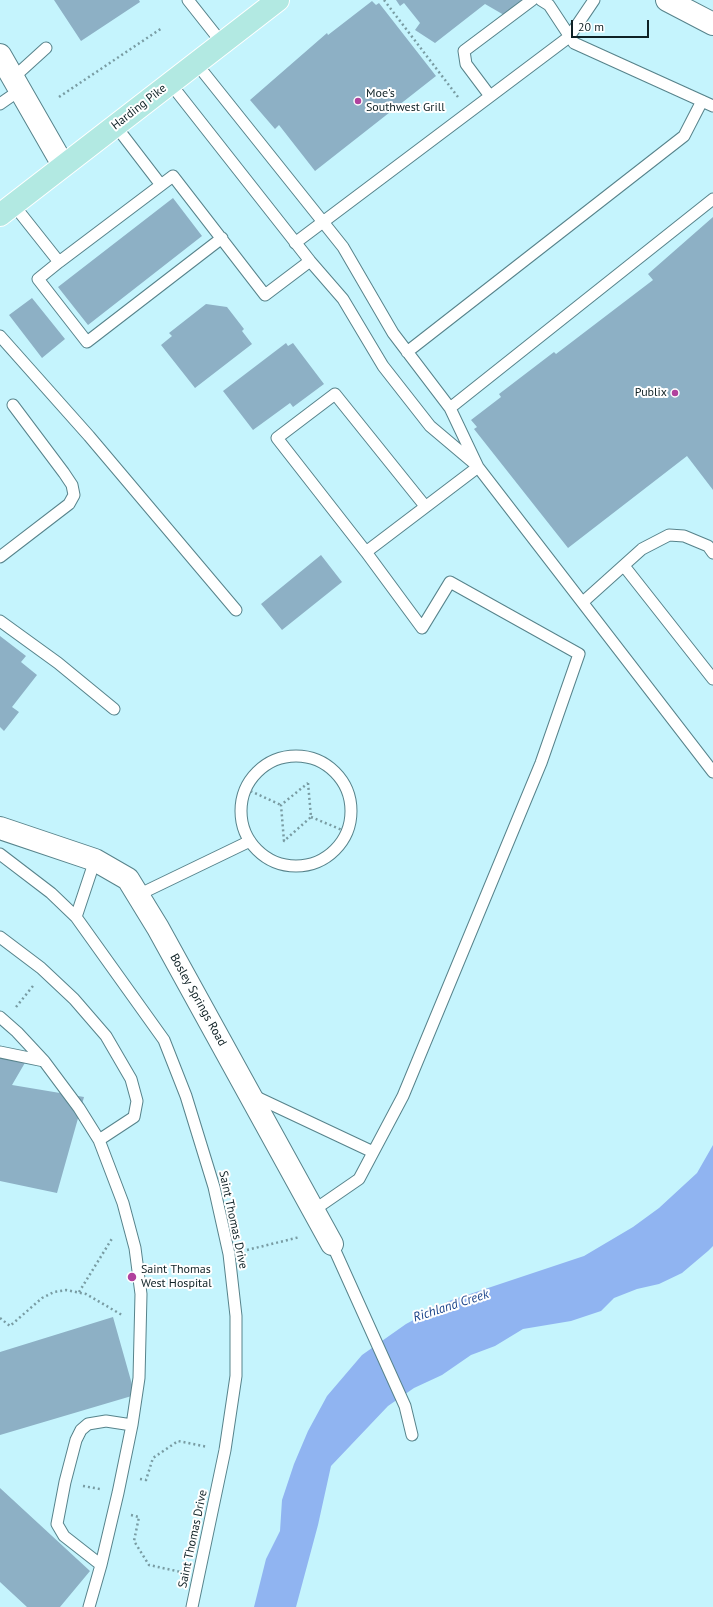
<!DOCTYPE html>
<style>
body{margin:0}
#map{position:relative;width:713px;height:1607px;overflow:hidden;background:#c5f4fd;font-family:"PT Sans",sans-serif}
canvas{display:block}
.scale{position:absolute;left:571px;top:20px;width:78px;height:18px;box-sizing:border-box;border:2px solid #0f2125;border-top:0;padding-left:5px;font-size:12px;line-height:14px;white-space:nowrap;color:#0f2125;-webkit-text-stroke:3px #fff;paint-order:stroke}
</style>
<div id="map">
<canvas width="713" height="1607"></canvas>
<div class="scale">20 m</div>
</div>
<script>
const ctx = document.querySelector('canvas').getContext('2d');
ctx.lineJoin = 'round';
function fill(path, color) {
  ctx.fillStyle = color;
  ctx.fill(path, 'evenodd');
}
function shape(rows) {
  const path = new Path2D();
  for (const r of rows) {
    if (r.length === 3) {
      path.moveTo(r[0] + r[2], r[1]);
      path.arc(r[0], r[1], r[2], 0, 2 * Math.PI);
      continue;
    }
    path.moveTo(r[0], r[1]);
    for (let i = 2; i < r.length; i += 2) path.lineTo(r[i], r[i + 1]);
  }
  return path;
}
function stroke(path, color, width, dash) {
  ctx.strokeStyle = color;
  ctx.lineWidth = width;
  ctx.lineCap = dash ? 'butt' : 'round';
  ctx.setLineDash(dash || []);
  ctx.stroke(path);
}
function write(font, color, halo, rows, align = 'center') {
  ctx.font = font + ' "PT Sans",sans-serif';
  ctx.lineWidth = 4;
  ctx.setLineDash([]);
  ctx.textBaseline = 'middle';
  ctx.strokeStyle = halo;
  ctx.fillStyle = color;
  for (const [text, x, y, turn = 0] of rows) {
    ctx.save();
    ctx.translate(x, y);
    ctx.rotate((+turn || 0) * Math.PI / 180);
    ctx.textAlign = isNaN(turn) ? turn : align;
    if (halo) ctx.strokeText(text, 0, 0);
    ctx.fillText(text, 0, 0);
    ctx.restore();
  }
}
const water = shape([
 [713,1145,713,1246,708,1251,682,1273,659,1284,637,1289,614,1298,601,1311,571,1321,523,1329,495,1346,471,1355,442,1375,414,1388,388,1406,331,1466,318,1525,296,1607,254,1607,266,1559,280,1531,282,1500,294,1464,308,1431,327,1396,362,1355,406,1324,449,1301,584,1256,633,1227,659,1208,697,1173]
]);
const building = shape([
 [54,0,139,0,140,2,81,41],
 [396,0,523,0,504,15,485,4,435,43,415,30,420,23,404,3,400,6],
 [372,1,376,5,379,3,436,76,315,171,279,125,275,129,250,100,327,33,328,35],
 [173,198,202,236,88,325,58,287],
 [713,217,713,490,687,456,568,548,474,429,477,427,471,420,501,397,499,394,554,352,556,354,653,280,648,274],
 [32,298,65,339,42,358,9,315],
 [206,304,227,307,244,329,242,331,252,344,195,388,161,345,172,336,169,333],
 [286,343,288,346,293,343,324,384,293,407,290,403,253,430,223,391],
 [321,555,342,582,282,630,261,604],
 [0,636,26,656,21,662,37,675,12,707,19,712,4,731,0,727],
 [0,1055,26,1061,12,1085,84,1097,57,1193,0,1181],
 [113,1317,135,1395,0,1435,0,1352],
 [0,1488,90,1571,60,1607,27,1607,0,1582]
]);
const path = shape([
 [384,0,458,97],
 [59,97,162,28],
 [308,783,311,817,284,841,281,805,308,783],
 [246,789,281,805],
 [311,817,347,832],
 [16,1007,33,986],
 [247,1250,300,1237],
 [79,1292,113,1237],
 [0,1318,10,1326,42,1298,54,1292,66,1290,86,1294,122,1315],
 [140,1479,146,1480,153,1458,178,1441,208,1447],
 [83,1486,100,1489],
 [131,1515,139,1517,134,1541,149,1565,181,1572]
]);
const service = shape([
 [188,0,222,43],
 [541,0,549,5,574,43,713,106],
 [196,63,343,247,393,333,450,408,478,467,713,772],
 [13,78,46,48],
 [170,83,310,261,343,299,383,366,430,426,475,464],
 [490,96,466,64,464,51,532,0],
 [0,104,20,90],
 [115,125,161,185],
 [13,204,59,262,173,176,265,295,310,261],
 [295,243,569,37,594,0],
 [59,262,38,279,87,342,222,238],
 [0,336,89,436,236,610],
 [407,352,684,136,702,101],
 [450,408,713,199],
 [425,506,335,394,277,438,366,552,478,467],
 [0,557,69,504,74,495,72,485,64,473,13,405],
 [624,566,713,679],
 [583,602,642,549,669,535,684,536,708,546,713,553],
 [0,621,58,663,114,709],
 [296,811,55],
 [0,854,51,893,76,917],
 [95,860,76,917,164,1040,186,1096,214,1187,229,1254,236,1316,236,1376,225,1450,192,1607],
 [138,895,250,841],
 [0,937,41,968,74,999,106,1036,131,1079,137,1101,134,1117,99,1140],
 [0,1017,17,1032,44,1061,79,1108,99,1140,123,1203,135,1248,141,1294,139,1378,132,1425,118,1493,101,1565,89,1607],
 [0,1052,44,1061],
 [254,1096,373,1152],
 [314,1210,359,1179,403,1096,541,763,579,654,450,582,422,628,366,552],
 [332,1244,405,1406,412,1435],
 [101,1565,64,1536,57,1524,65,1482,76,1440,81,1430,88,1424,106,1421,132,1425]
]);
const minor = shape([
 [667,0,713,24],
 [0,55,63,165],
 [0,828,95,860,128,879,158,928,332,1244]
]);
const primary = shape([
 [0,215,278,0]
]);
const markers = [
 [358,101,4,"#b1419d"],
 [675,393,4,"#b1419d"],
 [132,1277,5,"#b1419d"]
];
const poiNames = [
 ["Moe's",366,94],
 ["Southwest Grill",366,108],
 ["Publix",667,393,"right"],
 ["Saint Thomas",141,1270],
 ["West Hospital",141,1284]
];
const streetNames = [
 ["Harding Pike",139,107,-38],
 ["Bosley Springs Road",198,1000,61],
 ["Saint Thomas Drive",233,1220,78],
 ["Saint Thomas Drive",193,1539,-78]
];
const waterNames = [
 ["Richland Creek",451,1306,-18]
];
fill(water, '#90b4f1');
fill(building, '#8db0c5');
stroke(service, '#57838b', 13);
stroke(minor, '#57838b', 24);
stroke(primary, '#fff', 24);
stroke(path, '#799ca3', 2.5, [2, 3]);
stroke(service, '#fff', 11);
stroke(minor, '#fff', 22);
stroke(primary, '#b2e9e2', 22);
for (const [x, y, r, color] of markers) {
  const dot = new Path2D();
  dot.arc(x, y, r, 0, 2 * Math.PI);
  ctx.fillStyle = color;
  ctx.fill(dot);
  stroke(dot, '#fff', 1.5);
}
write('12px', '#0f2125', '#fff', poiNames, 'left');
write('12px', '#0f2125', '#fff', streetNames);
write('italic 13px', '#1b448a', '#fff', waterNames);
</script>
